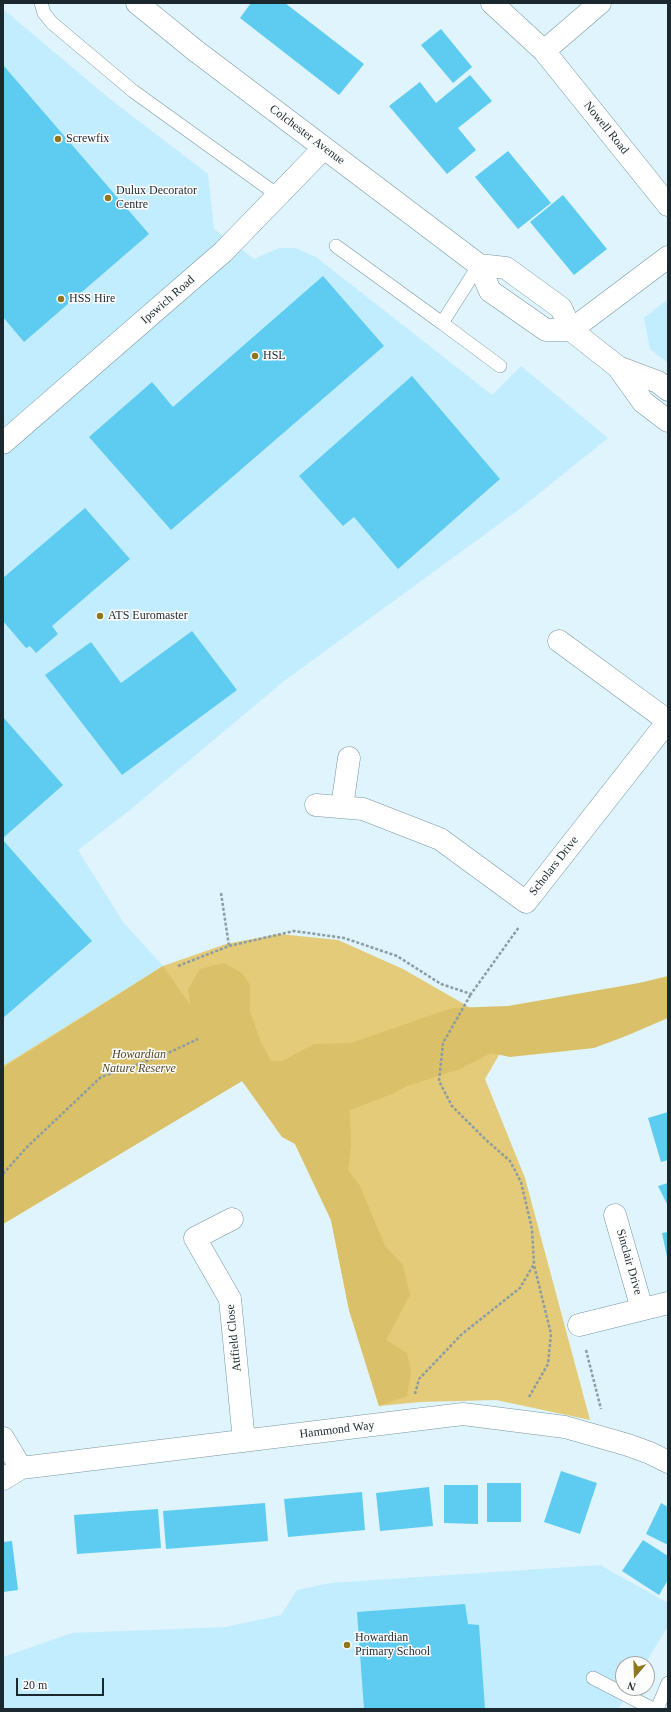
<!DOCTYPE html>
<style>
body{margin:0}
#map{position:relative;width:671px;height:1712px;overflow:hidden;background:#dff4fc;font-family:"Times New Roman",serif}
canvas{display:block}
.frame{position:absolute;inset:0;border:4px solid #1b282d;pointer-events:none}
.north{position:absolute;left:615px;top:1656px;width:40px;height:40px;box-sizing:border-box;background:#fdfdfd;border:1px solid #a3a8aa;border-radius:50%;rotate:199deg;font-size:11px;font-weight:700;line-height:16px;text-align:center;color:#1b282d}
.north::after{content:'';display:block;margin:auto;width:14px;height:18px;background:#90771d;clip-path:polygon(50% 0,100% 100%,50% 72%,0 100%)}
.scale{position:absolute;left:16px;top:1678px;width:88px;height:18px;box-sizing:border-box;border:2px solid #1b282d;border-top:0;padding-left:5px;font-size:12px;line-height:14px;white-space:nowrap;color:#1b282d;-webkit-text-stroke:3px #fdfdfd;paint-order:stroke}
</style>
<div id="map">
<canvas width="671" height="1712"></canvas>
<div class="frame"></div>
<div class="north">N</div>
<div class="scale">20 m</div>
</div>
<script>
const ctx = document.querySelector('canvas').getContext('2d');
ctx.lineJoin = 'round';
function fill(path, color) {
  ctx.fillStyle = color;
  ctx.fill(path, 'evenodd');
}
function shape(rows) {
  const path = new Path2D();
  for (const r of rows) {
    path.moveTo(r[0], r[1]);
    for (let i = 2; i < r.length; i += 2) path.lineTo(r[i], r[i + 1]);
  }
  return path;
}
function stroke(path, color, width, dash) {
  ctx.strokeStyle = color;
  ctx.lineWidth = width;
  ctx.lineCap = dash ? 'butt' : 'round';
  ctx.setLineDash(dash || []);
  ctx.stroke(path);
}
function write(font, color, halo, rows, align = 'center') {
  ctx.font = font + ' "Times New Roman",serif';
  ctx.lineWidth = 3;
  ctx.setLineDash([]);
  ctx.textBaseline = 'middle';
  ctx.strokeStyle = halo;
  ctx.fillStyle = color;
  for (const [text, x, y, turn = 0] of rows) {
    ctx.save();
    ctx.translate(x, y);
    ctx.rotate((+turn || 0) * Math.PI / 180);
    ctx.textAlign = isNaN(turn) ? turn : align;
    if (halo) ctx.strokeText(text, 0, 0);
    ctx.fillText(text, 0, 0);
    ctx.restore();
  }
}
const built = shape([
 [3,9,110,99,208,174,214,229,254,259,279,248,295,248,316,257,492,395,521,366,608,438,521,508,284,681,130,810,78,850,123,922,163,966,3,1066],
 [668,299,668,363,650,349,644,318],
 [600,1565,668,1603,668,1626,645,1664,623,1664,623,1688,630,1688,618,1709,3,1709,3,1657,72,1633,226,1627,281,1615,297,1590,330,1583]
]);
const green = shape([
 [279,934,338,940,403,969,464,1004,510,1036,485,1079,525,1178,590,1420,496,1400,421,1402,379,1406,349,1310,331,1220,295,1144,242,1081,3,1224,3,1066,163,966,226,944]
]);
const forest = shape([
 [224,963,242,973,250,985,250,1012,261,1042,271,1061,282,1061,314,1044,351,1043,452,1008,508,1006,639,983,668,976,668,1018,626,1036,594,1048,510,1057,491,1053,460,1069,407,1086,392,1094,350,1110,351,1146,348,1170,360,1186,385,1246,403,1265,410,1295,386,1340,407,1353,411,1372,407,1396,379,1406,349,1310,331,1220,295,1144,282,1137,242,1081,3,1224,3,1068,163,966,190,1005,188,989,200,969]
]);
const building = shape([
 [251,3,285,3,364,64,339,95,240,18],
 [441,29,472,67,453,83,421,45],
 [3,65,149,234,24,342,3,317],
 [470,75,492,101,458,128,476,150,447,174,389,106,420,82,436,103],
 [508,151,551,203,518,229,475,177],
 [563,195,607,249,574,275,530,222],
 [323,276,384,346,171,530,89,437,152,382,173,407],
 [412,376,500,479,398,569,354,517,343,526,299,476],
 [85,508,130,559,52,626,58,634,36,653,30,646,26,648,3,621,3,578],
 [192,631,237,690,122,775,45,675,91,642,121,683],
 [3,717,63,785,3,838],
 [3,840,92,941,3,1018],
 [668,1112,668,1160,661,1162,648,1118],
 [668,1183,668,1206,658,1186],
 [668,1232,668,1257,667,1257,662,1233],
 [561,1471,597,1483,580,1534,544,1522],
 [487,1483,521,1483,521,1522,487,1522],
 [444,1485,478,1485,478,1524,444,1523],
 [429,1487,433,1526,380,1531,376,1493],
 [362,1492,365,1530,288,1537,284,1499],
 [265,1503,268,1541,166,1549,163,1511],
 [661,1503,668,1507,668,1545,646,1534],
 [158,1509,161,1548,77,1554,74,1515],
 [643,1540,668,1556,668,1580,659,1595,622,1571],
 [12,1541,18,1590,3,1592,3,1542],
 [465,1604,468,1624,479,1625,485,1709,364,1709,357,1612]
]);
const path = shape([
 [221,893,229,946],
 [178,966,229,946,294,931,344,938,397,956,441,984,471,994,519,927],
 [3,1174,26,1148,101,1077,164,1055,198,1039],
 [586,1350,601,1409],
 [415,1394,419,1379,462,1334,520,1288,534,1264,532,1229,521,1182,510,1161,485,1139,452,1106,439,1081,443,1043,471,994],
 [529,1397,548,1364,551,1334,534,1265]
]);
const lane = shape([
 [41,3,44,13,52,23,133,91,279,196],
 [336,246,442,323,479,265],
 [442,323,500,366],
 [593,1678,653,1709],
 [657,1709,668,1683]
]);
const street = shape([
 [492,3,544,51,668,205],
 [544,51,600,3],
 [571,330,668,257],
 [3,443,223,252,324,148],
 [559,641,668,721],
 [316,805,363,809,440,839,526,902,668,721],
 [342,807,349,758],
 [615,1215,642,1309],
 [232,1219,195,1238,230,1299,244,1441],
 [579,1325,668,1303],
 [3,1438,21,1468],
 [3,1479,21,1468,463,1414,565,1427,628,1445,650,1453,668,1462]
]);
const secondary = shape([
 [137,3,196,51,479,265,506,268,561,308,571,330,618,367,643,402,668,421],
 [479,265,490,291,546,330,571,330],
 [618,367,658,382,668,390]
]);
const markers = [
 [58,139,4,"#90771d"],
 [108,198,4,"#90771d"],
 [61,299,4,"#90771d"],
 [255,356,4,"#90771d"],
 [100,616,4,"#90771d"],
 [347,1645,4,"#90771d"]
];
const streetNames = [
 ["Nowell Road",606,128,51],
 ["Colchester Avenue",307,135,37],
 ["Ipswich Road",168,300,-41],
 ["Scholars Drive",554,866,-52],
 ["Sinclair Drive",629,1262,74],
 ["Attfield Close",234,1338,-96],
 ["Hammond Way",337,1430,-7]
];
const poiNames = [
 ["Screwfix",66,139],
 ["Dulux Decorator",116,191],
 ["Centre",116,205],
 ["HSS Hire",69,299],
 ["HSL",263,356],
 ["ATS Euromaster",108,616],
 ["Howardian",355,1638],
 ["Primary School",355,1652]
];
const parkNames = [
 ["Howardian",139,1055],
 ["Nature Reserve",139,1069]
];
fill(built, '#c2edfe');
fill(green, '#e4cb79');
fill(forest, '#dac068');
fill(building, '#5eccf0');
stroke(lane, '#7696a2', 14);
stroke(street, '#7696a2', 23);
stroke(secondary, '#7696a2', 23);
stroke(path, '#8b9ca3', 2.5, [3, 2]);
stroke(lane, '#fff', 13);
stroke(street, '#fff', 22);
stroke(secondary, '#fff', 22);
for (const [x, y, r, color] of markers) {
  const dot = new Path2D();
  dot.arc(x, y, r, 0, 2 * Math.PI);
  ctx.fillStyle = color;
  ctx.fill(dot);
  stroke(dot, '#fdfdfd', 1.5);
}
write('12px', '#1b282d', '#fdfdfd', streetNames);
write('12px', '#1b282d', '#fdfdfd', poiNames, 'left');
write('italic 12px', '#524722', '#fdfdfd', parkNames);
</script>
